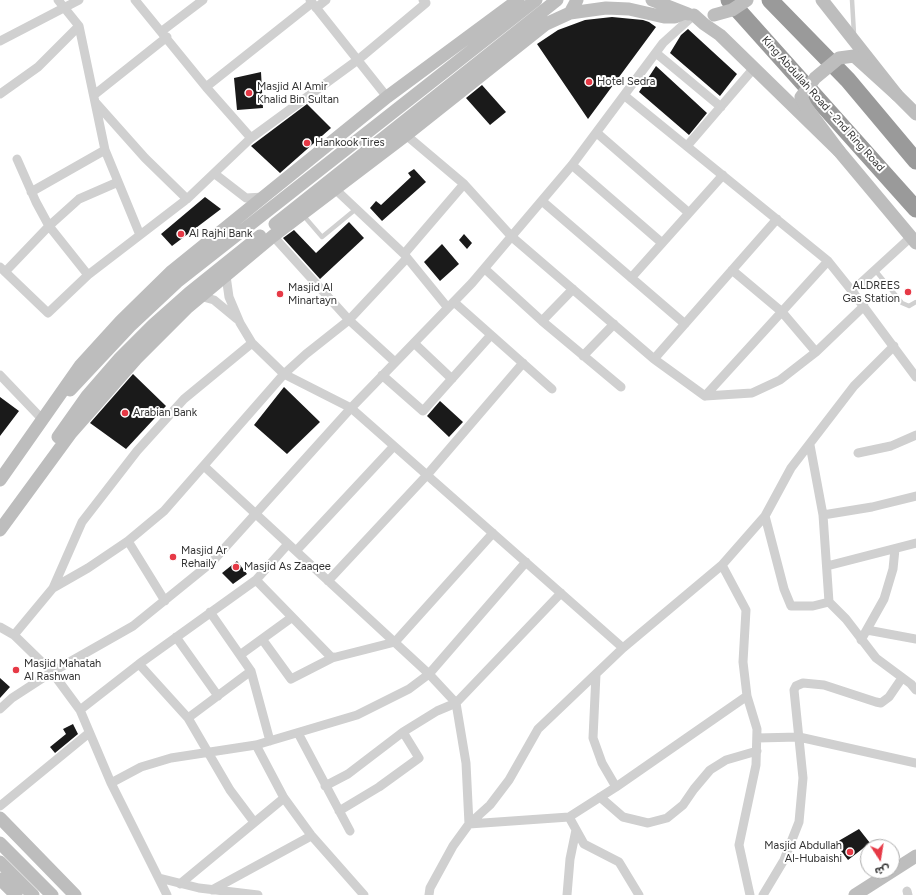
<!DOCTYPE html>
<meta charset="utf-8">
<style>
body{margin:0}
#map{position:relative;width:916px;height:895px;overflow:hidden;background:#fff;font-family:Figtree,"Noto Sans Arabic",sans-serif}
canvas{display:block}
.north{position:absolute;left:860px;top:839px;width:40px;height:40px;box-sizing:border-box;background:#fff;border:1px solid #adadad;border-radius:50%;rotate:168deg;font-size:11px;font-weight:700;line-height:16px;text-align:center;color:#333}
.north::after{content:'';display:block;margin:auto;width:14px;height:18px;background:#e63946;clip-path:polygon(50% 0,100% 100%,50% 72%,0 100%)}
</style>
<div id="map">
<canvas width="916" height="895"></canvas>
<div class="north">ش</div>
</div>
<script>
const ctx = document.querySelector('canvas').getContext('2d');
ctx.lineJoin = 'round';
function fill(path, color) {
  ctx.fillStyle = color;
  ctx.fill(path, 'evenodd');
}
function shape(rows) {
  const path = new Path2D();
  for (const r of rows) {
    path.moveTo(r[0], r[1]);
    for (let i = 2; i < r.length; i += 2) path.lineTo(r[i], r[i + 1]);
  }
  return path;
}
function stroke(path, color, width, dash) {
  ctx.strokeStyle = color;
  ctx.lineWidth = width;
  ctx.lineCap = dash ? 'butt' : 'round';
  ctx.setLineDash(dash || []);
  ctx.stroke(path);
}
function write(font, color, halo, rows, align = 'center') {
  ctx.font = font + ' Figtree,sans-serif';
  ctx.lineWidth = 4;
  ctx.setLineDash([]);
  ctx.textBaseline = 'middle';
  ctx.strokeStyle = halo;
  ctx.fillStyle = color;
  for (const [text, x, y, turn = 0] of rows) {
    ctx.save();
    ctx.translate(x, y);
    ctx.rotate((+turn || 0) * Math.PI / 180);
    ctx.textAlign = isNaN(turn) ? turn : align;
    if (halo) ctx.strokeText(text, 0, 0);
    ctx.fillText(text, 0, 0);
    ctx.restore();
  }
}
const building = shape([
 [612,17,643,20,649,22,656,27,588,119,537,44,558,30,585,20],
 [688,29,737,74,720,96,670,53,681,35],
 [656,66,707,113,689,135,639,92],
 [261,72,263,108,237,110,234,78],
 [482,85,506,112,490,125,466,98],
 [307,104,331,128,280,173,251,146],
 [414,169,426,182,382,221,370,208,376,201,381,205,411,177,408,173],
 [205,197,221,209,172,246,161,234],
 [349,222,364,238,320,279,283,238,294,230,316,253],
 [464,234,472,243,467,249,459,240],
 [442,244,459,264,440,281,424,262],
 [133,374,166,406,126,449,90,423],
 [284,387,320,422,287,454,254,425],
 [0,397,19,411,0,436],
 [440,401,463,422,449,437,427,416],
 [237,561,247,574,233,584,222,573],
 [0,678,10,687,0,698],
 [73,724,78,734,55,753,50,747,66,734,63,729],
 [859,829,870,843,848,860,835,843]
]);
const lane = shape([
 [852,0,854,34],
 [303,215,322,237,356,209],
 [875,270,902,303,909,306,916,302]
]);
const street = shape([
 [58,0,79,26,105,150,140,235],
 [135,0,206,87,251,138],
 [310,0,387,97],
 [316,8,326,0],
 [162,31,203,0],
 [0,41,79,0],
 [656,53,721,107],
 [206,87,312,3],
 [0,94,38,67,79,26],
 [94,95,167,37],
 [625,96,828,261,852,291,916,377],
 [96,103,145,158,187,199],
 [597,133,689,213],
 [406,135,464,184,512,237,654,359,705,396,828,261],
 [687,146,754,68],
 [17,159,36,202,49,226,88,275],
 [572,165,662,243],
 [215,174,246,198,264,197],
 [335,189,404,254,448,308],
 [31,192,105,150],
 [542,201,685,324],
 [273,236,349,320,407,258],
 [404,254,464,184],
 [0,267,48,313,88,275,187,199,251,138,359,59,426,3,423,0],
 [485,269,542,321,573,289],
 [732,270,782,312,816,352],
 [5,272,49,226,79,199,118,182],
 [226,276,229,297,240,323,252,343,284,374,351,408,623,648],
 [631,278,723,175],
 [852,291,911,237],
 [200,296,214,300,237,319],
 [454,302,552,389],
 [542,321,621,387],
 [414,343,452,379],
 [583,356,614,324],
 [654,359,777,219],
 [0,375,42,419],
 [382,375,423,411,491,335],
 [705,396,752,393,780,380,816,352,864,306],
 [858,453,891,446,916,435],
 [205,467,429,674,456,703,466,763,469,824,453,846,430,888,429,895],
 [823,515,872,507,916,496],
 [765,516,784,589,791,606,813,606,829,602,823,515,810,445],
 [128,541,165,601],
 [296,551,394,446],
 [722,565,746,610,743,662,747,696,757,729,756,765,739,845,750,895],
 [827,566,916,543],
 [256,580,332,658,395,642,493,533],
 [328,581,427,475,523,363],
 [53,588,88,568,128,541,164,511,284,374,306,354,349,320,395,362],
 [829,602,846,619,876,658,911,684,916,690],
 [210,612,251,671,270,741],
 [0,627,14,635,52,672,80,710,111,783,167,895],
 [867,630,916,639],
 [14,635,53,588,82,522,137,451,184,399,252,343],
 [176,637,218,696],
 [262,639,291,679,334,657],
 [861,640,884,599,893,569,895,549],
 [240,655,291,618],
 [139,664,188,718,230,790,254,822],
 [596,674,593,738,602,763,616,787],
 [0,709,12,698,52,672,133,626,212,562,351,408,472,283,572,165,663,43,694,15],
 [80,710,139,664,256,580,288,544],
 [188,718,251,671],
 [298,733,350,831],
 [757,738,799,737,916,763],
 [256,745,284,798,311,835,364,895],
 [111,783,141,767,171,758,256,745,357,715,409,689,429,674,526,562],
 [325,786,348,774,403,732,437,711,456,703,561,593],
 [600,797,623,817,648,823,667,818,683,805,694,789,710,770,726,760,757,751],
 [0,806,89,733],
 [339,811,379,787,419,758,403,732],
 [569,817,584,844,619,862,639,895],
 [469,824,490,805,509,780,538,729,623,648,722,565,765,516,791,468,854,386,894,346],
 [469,824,569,817,616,787,747,696],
 [159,878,199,888,258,895],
 [180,884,284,798],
 [212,890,311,836],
 [907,891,908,895],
 [567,895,570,859,576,830],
 [763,895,784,860,799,822,803,778,794,690,796,686,803,683,824,685,876,702,881,703,889,697,902,678]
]);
const secondary = shape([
 [652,0,688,14],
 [822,0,897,95,916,114],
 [570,13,577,0],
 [694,15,704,24,720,35,839,151,916,243],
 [275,224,557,0],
 [70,390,130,326,177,282,536,0],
 [58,437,87,396,120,358,153,325,189,293,260,236],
 [0,480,80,366,121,321,172,271,387,97,518,0],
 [0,530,71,433,136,359,188,307,273,236,406,135,546,24,570,13,606,8,629,9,664,17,675,17,685,13],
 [0,818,75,895],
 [0,843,52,895],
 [0,862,33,895],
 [0,879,16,895],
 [855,895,916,856]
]);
const highway = shape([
 [729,0,916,209],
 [770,0,848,80,916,161]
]);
const secondaryBridge = shape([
 [714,15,732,10,747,0],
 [839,151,806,107,801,97,815,78,839,58,854,56,897,95]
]);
const markers = [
 [589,82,4,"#e63946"],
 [249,93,4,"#e63946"],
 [307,143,4,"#e63946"],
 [181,234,4,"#e63946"],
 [908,292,4,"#e63946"],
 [280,294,4,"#e63946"],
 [125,413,4,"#e63946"],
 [173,557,4,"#e63946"],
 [236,567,4,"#e63946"],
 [16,670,4,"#e63946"],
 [850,852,4,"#e63946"]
];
const poiNames = [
 ["Hotel Sedra",597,82],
 ["Masjid Al Amir",257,87],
 ["Khalid Bin Sultan",257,100],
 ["Hankook Tires",315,143],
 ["Al Rajhi Bank",189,234],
 ["ALDREES",900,286,"right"],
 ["Gas Station",900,299,"right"],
 ["Masjid Al",288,288],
 ["Minartayn",288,301],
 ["Arabian Bank",133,413],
 ["Masjid Ar",181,551],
 ["Rehaily",181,564],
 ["Masjid As Zaaqee",244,567],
 ["Masjid Mahatah",24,664],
 ["Al Rashwan",24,677],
 ["Masjid Abdullah",842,846,"right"],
 ["Al-Hubaishi",842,859,"right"]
];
const streetNames = [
 ["King Abdullah Road - 2nd Ring Road",823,104,48]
];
fill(building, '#1a1a1a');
stroke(lane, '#d0d0d0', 4.5);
stroke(street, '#d0d0d0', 9);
stroke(secondary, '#bdbdbd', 13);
stroke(highway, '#9a9a9a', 17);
stroke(secondaryBridge, '#bdbdbd', 13);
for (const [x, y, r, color] of markers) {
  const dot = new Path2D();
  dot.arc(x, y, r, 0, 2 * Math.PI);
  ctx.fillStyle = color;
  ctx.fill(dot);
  stroke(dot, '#fff', 1.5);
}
write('11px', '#333', '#fff', poiNames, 'left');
write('11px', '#333', '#fff', streetNames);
</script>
